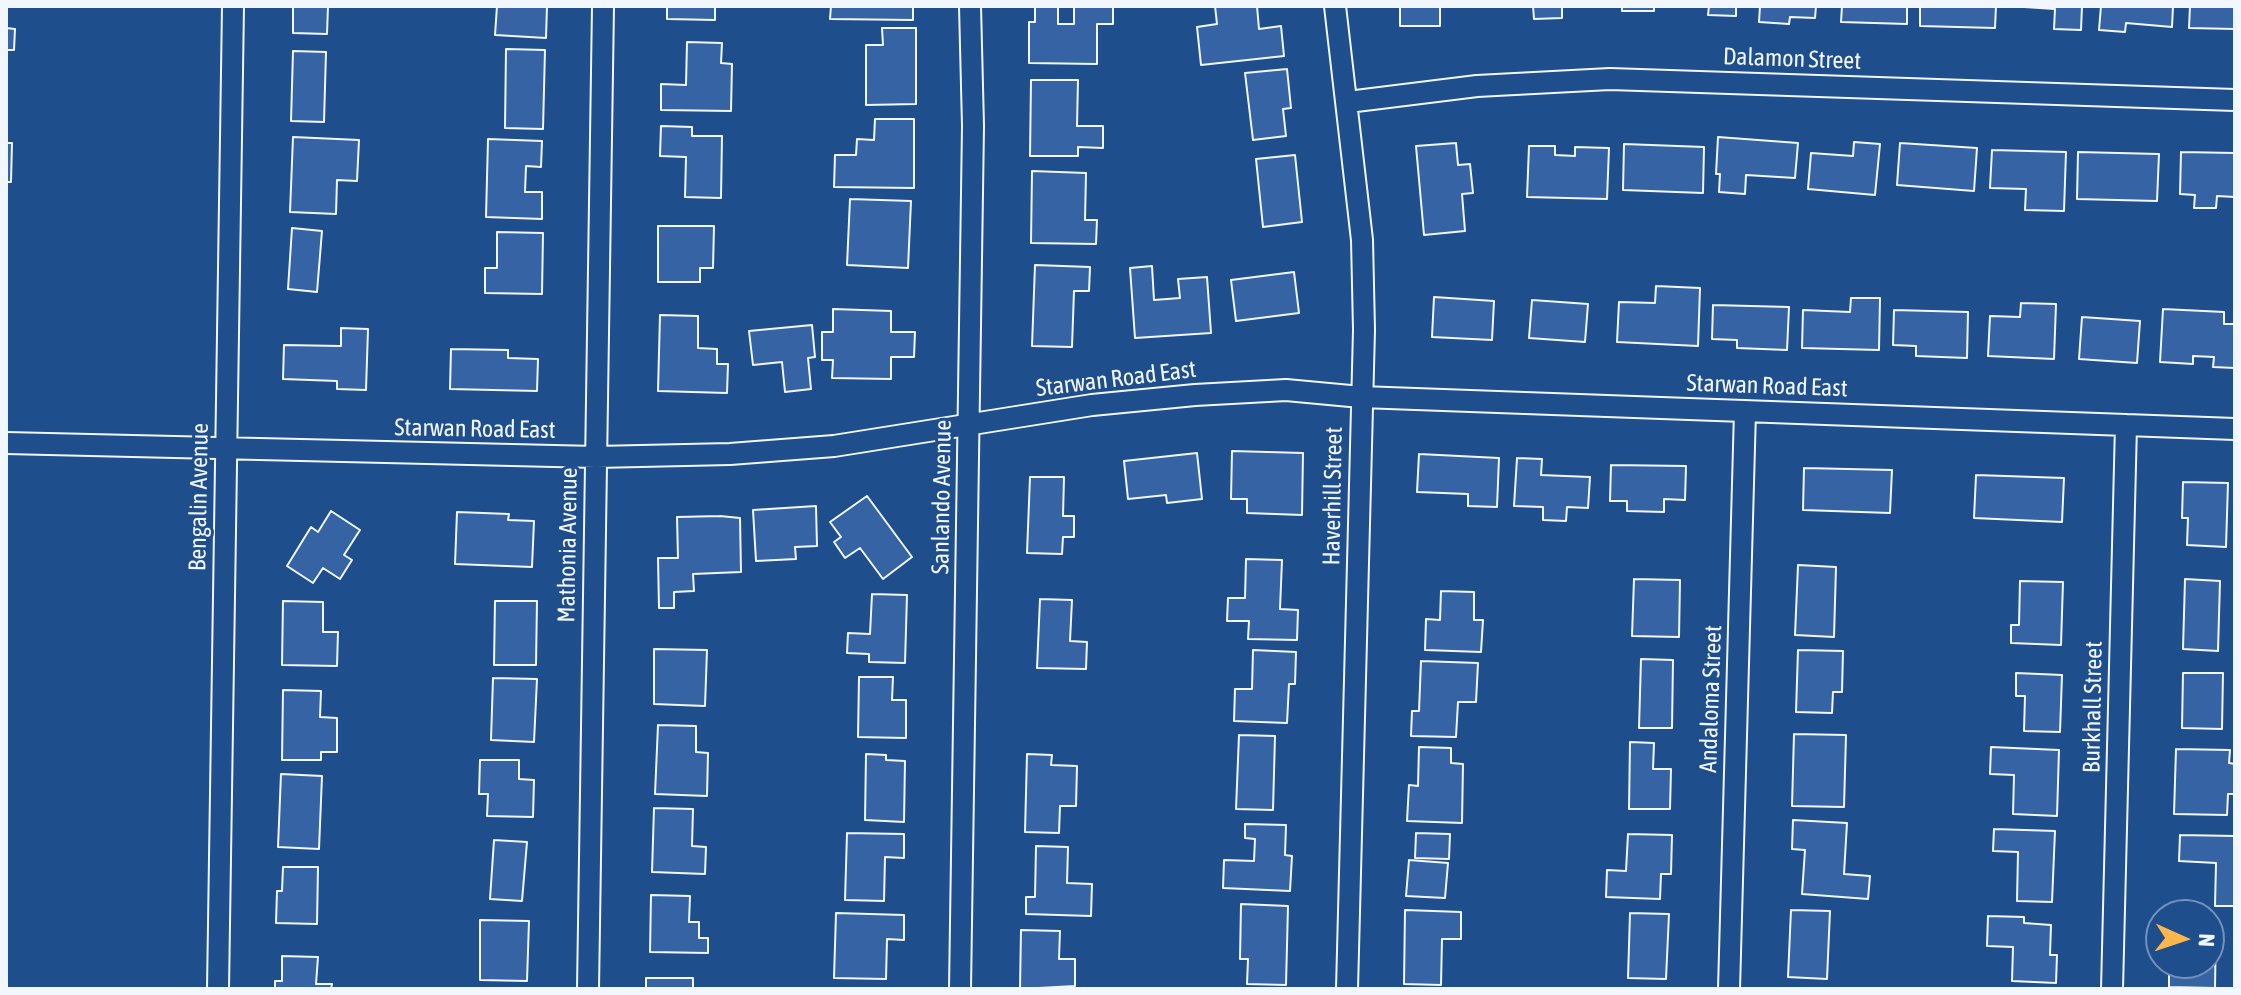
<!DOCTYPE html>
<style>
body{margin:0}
#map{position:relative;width:2241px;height:995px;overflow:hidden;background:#1f4e8c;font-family:"Asap Condensed",sans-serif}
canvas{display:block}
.frame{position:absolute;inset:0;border:8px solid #f2f6ff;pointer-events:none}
.north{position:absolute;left:2145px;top:899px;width:80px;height:80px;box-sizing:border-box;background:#1f4e8c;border:2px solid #7391ba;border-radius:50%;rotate:93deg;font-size:22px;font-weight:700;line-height:32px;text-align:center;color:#f2f6ff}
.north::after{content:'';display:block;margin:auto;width:28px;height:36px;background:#ffb74d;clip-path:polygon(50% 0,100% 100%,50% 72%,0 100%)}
</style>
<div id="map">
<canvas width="2241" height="995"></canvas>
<div class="frame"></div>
<div class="north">N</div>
</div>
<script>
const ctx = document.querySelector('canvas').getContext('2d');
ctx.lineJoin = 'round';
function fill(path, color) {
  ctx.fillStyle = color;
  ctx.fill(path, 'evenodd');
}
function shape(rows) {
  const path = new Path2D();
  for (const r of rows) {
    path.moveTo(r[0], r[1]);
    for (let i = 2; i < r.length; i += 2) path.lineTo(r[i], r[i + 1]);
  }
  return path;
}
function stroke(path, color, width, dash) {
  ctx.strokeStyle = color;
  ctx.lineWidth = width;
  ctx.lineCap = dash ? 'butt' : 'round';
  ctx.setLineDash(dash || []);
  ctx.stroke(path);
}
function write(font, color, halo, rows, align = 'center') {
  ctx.font = font + ' "Asap Condensed",sans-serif';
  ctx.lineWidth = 6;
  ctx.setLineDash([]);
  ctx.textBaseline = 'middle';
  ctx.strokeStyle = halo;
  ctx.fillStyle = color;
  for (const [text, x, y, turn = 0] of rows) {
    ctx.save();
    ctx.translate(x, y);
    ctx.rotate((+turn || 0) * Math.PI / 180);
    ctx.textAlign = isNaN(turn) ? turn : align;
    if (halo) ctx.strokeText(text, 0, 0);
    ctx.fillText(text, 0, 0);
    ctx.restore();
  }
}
const building = shape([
 [293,6,328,6,327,34,293,33,293,6],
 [497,6,547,6,546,38,495,35,497,6],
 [667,6,715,6,715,20,667,19,667,6],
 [831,6,913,6,913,20,830,19,831,6],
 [1035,6,1058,7,1058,24,1074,24,1074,6,1113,6,1113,24,1097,24,1097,64,1029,63,1029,22,1035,22,1035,6],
 [1215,6,1257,6,1259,29,1281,26,1284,56,1201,65,1197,27,1217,24,1215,6],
 [1400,6,1440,6,1440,26,1400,26,1400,6],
 [1533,6,1562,6,1562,18,1534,19,1533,6],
 [1622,6,1654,6,1654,11,1622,11,1622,6],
 [1709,6,1736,6,1736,16,1708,15,1709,6],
 [1760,6,1816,6,1815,18,1790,17,1789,24,1759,22,1760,6],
 [1842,6,1907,6,1907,24,1841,22,1842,6],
 [1920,6,1996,6,1995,28,1920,26,1920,6],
 [2009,6,2082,6,2081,30,2054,29,2055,9,2009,6],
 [2101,6,2173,6,2172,27,2126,23,2125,32,2099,30,2101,6],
 [2190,6,2235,6,2235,29,2189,28,2190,6],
 [6,28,15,29,14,50,6,50,6,28],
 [882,28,916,28,916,104,866,105,866,45,883,45,882,28],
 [687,42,722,43,721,63,732,64,731,111,661,110,661,84,686,85,687,42],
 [506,49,545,50,543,129,505,128,506,49],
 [293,51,326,52,324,122,291,121,293,51],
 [1287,69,1291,108,1283,109,1286,136,1253,140,1245,73,1287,69],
 [1031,80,1078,80,1077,126,1103,126,1103,148,1078,147,1078,156,1030,156,1031,80],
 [875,119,914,119,914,188,834,187,835,155,856,155,857,139,874,140,875,119],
 [661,126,692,127,692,136,722,136,721,198,685,197,686,157,660,156,661,126],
 [293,137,359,140,357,181,337,180,336,214,290,212,293,137],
 [1718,137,1798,143,1795,178,1746,175,1745,194,1719,192,1720,174,1716,174,1718,137],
 [488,139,542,141,541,167,526,166,525,192,542,192,542,219,486,217,488,139],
 [1854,142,1880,144,1875,195,1808,189,1811,153,1853,156,1854,142],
 [6,143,12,143,11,182,6,182,6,143],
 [1456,143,1458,165,1470,164,1473,193,1462,194,1465,231,1424,235,1416,146,1456,143],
 [1900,143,1977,148,1974,191,1897,185,1900,143],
 [1624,144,1704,147,1703,193,1623,190,1624,144],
 [1529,146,1555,146,1555,155,1575,156,1575,147,1609,148,1607,199,1527,197,1529,146],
 [1992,150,2066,152,2064,211,2025,210,2026,189,1990,188,1992,150],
 [2078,152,2159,154,2157,201,2077,199,2078,152],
 [2181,152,2235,153,2235,197,2217,196,2216,208,2194,208,2195,195,2180,194,2181,152],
 [1295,155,1302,222,1263,227,1256,159,1295,155],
 [1032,171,1086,173,1085,220,1097,220,1096,244,1031,243,1032,171],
 [850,199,911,201,908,268,847,265,850,199],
 [658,226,714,226,713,268,700,268,700,282,658,282,658,226],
 [292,228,322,231,317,292,288,289,292,228],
 [497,232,543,233,542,294,485,293,485,268,497,268,497,232],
 [1035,265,1090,267,1089,291,1074,291,1072,347,1032,346,1035,265],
 [1152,266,1154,300,1180,298,1178,279,1207,277,1211,333,1135,338,1130,268,1152,266],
 [1294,272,1299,313,1236,321,1231,280,1294,272],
 [1656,286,1700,288,1698,346,1617,342,1619,302,1655,303,1656,286],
 [1434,297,1494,301,1492,340,1432,337,1434,297],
 [1851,298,1880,298,1879,350,1802,348,1803,310,1850,312,1851,298],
 [1532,300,1588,304,1585,342,1529,338,1532,300],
 [2021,303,2056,304,2054,359,1988,356,1990,316,2020,317,2021,303],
 [1713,305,1789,307,1787,350,1737,348,1737,340,1712,339,1713,305],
 [833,309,891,311,891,332,915,332,914,357,891,357,891,379,832,378,833,360,822,360,822,332,833,332,833,309],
 [2163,309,2224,312,2224,324,2235,324,2235,368,2213,367,2214,357,2193,356,2193,364,2160,362,2163,309],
 [1894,310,1968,312,1967,358,1916,356,1916,346,1893,345,1894,310],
 [660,315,698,316,698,348,717,349,717,364,728,364,727,393,658,391,660,315],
 [2082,317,2140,321,2137,363,2079,359,2082,317],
 [812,325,815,357,808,358,811,389,785,392,782,362,753,365,749,331,812,325],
 [341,328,368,329,366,390,337,389,337,381,283,379,284,345,341,346,341,328],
 [451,349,508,350,508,358,538,359,537,391,450,389,451,349],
 [1232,451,1303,453,1302,515,1247,513,1247,499,1231,499,1232,451],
 [1197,453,1202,499,1167,503,1166,495,1128,499,1124,461,1197,453],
 [1419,454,1499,458,1497,507,1468,506,1468,494,1417,492,1419,454],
 [1517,458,1542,459,1541,475,1590,477,1588,508,1567,507,1566,521,1543,520,1543,507,1514,506,1517,458],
 [1611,465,1686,466,1685,500,1664,499,1664,512,1627,511,1627,501,1610,501,1611,465],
 [1804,468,1892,470,1890,513,1803,510,1804,468],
 [1976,475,2064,478,2062,522,1974,518,1976,475],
 [1030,477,1064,477,1063,516,1074,516,1074,537,1063,537,1062,554,1027,553,1030,477],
 [2183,482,2228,483,2226,547,2187,545,2188,518,2182,518,2183,482],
 [867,496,912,557,883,579,860,548,845,558,834,542,841,537,830,522,867,496],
 [816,506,817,546,795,547,796,559,756,561,753,510,816,506],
 [331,511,360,530,344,555,352,560,340,579,323,568,313,583,287,566,311,527,318,532,331,511],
 [457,512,509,514,508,520,534,521,532,567,455,564,457,512],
 [720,516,740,518,741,572,693,574,694,591,674,592,674,608,659,608,658,558,678,558,677,517,720,516],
 [1246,559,1282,560,1280,609,1298,610,1297,640,1248,639,1249,621,1227,621,1228,598,1245,598,1246,559],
 [1798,565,1836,567,1834,637,1795,635,1798,565],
 [1634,579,1680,580,1679,637,1632,636,1634,579],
 [2185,579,2220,581,2218,651,2183,649,2185,579],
 [2020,581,2063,582,2061,645,2011,643,2011,625,2019,625,2020,581],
 [1441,591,1474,592,1474,620,1483,620,1481,652,1425,650,1426,619,1440,620,1441,591],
 [872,594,907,595,905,663,869,662,869,654,847,653,848,633,870,634,872,594],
 [1040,599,1072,600,1070,641,1087,642,1086,669,1037,668,1040,599],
 [283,601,323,602,323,632,338,632,337,666,282,665,283,601],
 [495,601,537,601,536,665,494,665,495,601],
 [654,649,707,650,705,706,654,704,654,649],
 [1253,650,1296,652,1295,684,1289,684,1287,723,1234,721,1235,689,1252,689,1253,650],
 [1798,650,1843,651,1842,692,1833,692,1832,713,1796,712,1798,650],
 [1641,659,1673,660,1672,728,1639,728,1641,659],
 [1421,661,1478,663,1476,702,1458,702,1456,737,1411,736,1412,711,1419,711,1421,661],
 [2016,673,2062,675,2060,732,2024,731,2025,696,2016,696,2016,673],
 [2183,673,2223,673,2222,729,2182,728,2183,673],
 [859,677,893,677,892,700,906,700,906,738,858,737,859,677],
 [493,678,537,679,534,742,491,740,493,678],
 [283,690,321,691,320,717,337,718,337,752,321,752,321,760,282,760,283,690],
 [658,725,696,726,696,752,708,753,707,796,655,794,658,725],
 [1794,734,1846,735,1844,807,1792,806,1794,734],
 [1239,735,1275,736,1273,810,1236,809,1239,735],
 [1630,742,1654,743,1653,769,1671,769,1670,809,1629,809,1630,742],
 [1419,747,1451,748,1451,763,1463,764,1462,823,1407,821,1409,785,1418,786,1419,747],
 [1991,747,2059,750,2057,816,2013,814,2014,775,1990,774,1991,747],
 [2176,749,2230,750,2229,763,2235,764,2235,794,2228,794,2227,815,2174,814,2176,749],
 [866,754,886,755,886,760,905,761,904,822,865,820,866,754],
 [1027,754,1052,755,1051,765,1077,766,1076,806,1060,806,1059,833,1025,832,1027,754],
 [480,760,519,760,519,779,534,780,533,817,487,816,488,794,479,794,480,760],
 [281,774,322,776,319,849,278,847,281,774],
 [654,808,693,809,692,846,706,847,705,874,652,872,654,808],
 [1793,820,1847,823,1844,874,1870,876,1868,899,1802,894,1805,850,1792,849,1793,820],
 [1245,824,1286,825,1285,855,1292,856,1290,891,1223,888,1224,860,1254,861,1255,839,1245,838,1245,824],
 [1994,829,2055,831,2052,902,2017,901,2018,852,1993,851,1994,829],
 [847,833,904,834,904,858,885,857,884,901,845,900,847,833],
 [1416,833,1450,834,1449,859,1415,858,1416,833],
 [1628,834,1672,835,1671,874,1661,874,1660,899,1606,897,1607,870,1626,871,1628,834],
 [2180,835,2235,836,2235,906,2215,906,2216,863,2179,861,2180,835],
 [494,840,527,842,522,901,490,899,494,840],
 [1036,846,1068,847,1067,883,1092,884,1091,916,1026,914,1026,897,1035,897,1036,846],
 [1409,860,1448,863,1445,898,1406,896,1409,860],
 [283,867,318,867,317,924,276,923,277,891,282,891,283,867],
 [651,895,690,896,689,922,699,922,699,938,708,938,708,953,650,952,651,895],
 [1241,904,1288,906,1286,985,1247,984,1248,959,1240,959,1241,904],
 [1405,910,1461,912,1461,939,1442,939,1441,985,1404,984,1405,910],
 [1791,910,1830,911,1827,979,1788,977,1791,910],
 [836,913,904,915,904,940,887,939,886,979,834,978,836,913],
 [1630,913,1669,914,1666,979,1628,978,1630,913],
 [1988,916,2024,917,2024,923,2051,925,2050,955,2057,955,2056,983,2012,981,2013,947,1987,946,1988,916],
 [480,920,529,921,527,981,480,980,480,920],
 [2209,923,2216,923,2215,988,2169,987,2169,963,2209,963,2209,923],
 [1021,930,1060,931,1059,959,1075,959,1075,986,1020,989,1021,930],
 [282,956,318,957,316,984,332,984,331,989,275,989,275,981,282,981,282,956],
 [646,978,693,978,693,989,646,989,646,978]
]);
const street = shape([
 [1335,6,1362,240,1364,330,1347,989],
 [1348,102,1477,86,1610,79,2235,100],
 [6,443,596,457,730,454,834,446,1092,405,1195,395,1286,390,1361,397,2235,429],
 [218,989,233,6],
 [588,989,603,6],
 [960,989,973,126,970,6],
 [1729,989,1745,411],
 [2112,989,2126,425]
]);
const streetNames = [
 ["Dalamon Street",1792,59,2],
 ["Starwan Road East",1116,379,-7],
 ["Starwan Road East",1767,386,2],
 ["Starwan Road East",475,429,1],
 ["Haverhill Street",1333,496,-89],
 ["Bengalin Avenue",199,497,-89],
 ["Sanlando Avenue",942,497,-89],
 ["Mathonia Avenue",568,545,-89],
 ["Andaloma Street",1711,699,-88],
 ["Burkhall Street",2093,707,-89]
];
fill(building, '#3563a3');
stroke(building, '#f2f6ff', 2);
stroke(street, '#f2f6ff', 24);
stroke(street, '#1f4e8c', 20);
write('24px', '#f2f6ff', '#1f4e8c', streetNames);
</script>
